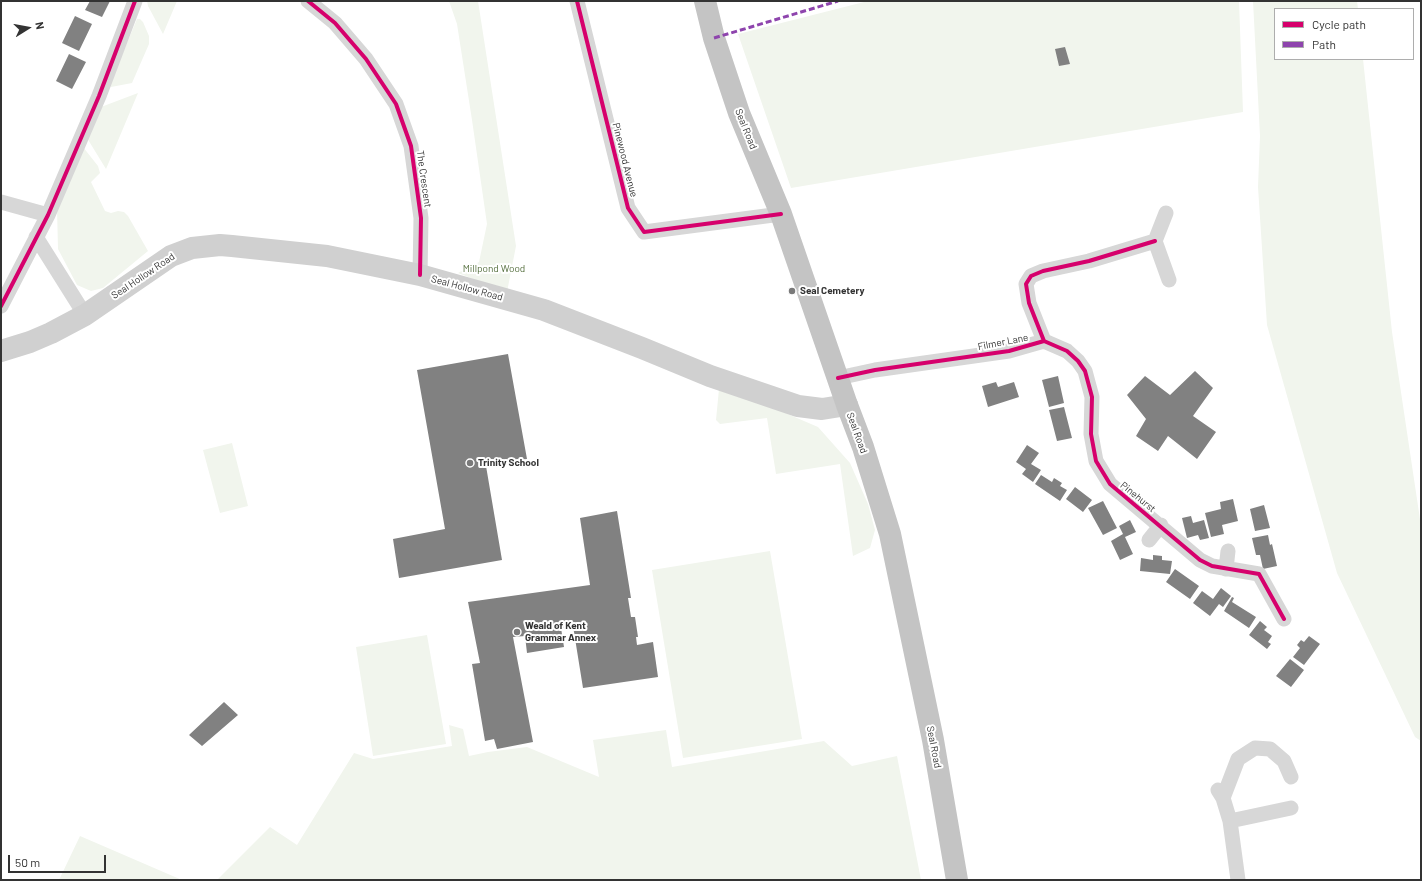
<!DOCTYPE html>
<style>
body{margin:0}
#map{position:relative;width:1422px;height:881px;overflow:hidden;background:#fff;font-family:Barlow,sans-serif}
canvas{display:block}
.frame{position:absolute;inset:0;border:2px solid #333;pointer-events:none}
.legend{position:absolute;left:1274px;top:8px;width:140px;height:52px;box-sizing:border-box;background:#fff;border:1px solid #adadad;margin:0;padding:5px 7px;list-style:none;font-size:12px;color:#333}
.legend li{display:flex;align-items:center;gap:8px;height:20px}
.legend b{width:20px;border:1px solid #adadad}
.north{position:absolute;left:8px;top:8px;width:40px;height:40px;-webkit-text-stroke:3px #fff;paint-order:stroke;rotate:79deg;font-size:11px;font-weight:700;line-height:16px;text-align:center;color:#333}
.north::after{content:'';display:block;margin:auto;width:14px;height:18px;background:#333;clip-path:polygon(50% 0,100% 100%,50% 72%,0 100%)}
.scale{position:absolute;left:8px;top:855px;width:98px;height:18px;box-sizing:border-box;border:2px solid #333;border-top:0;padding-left:5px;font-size:12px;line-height:14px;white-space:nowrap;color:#333;-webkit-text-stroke:3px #fff;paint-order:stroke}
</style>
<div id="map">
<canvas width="1422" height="881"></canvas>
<div class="frame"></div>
<ul class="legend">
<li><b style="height:5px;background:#d6006c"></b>Cycle path</li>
<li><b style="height:5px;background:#8e44ad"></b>Path</li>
</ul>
<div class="north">N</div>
<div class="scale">50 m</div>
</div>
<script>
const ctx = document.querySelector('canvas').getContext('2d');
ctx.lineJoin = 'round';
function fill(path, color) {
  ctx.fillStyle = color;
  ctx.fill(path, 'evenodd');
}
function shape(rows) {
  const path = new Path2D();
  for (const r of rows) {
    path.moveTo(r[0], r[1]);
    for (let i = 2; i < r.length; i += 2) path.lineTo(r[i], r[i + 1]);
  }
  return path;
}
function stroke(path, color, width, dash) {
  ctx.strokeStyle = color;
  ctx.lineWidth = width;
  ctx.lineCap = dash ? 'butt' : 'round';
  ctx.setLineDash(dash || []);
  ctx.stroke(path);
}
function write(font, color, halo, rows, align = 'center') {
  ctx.font = font + ' Barlow,sans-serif';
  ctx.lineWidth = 4;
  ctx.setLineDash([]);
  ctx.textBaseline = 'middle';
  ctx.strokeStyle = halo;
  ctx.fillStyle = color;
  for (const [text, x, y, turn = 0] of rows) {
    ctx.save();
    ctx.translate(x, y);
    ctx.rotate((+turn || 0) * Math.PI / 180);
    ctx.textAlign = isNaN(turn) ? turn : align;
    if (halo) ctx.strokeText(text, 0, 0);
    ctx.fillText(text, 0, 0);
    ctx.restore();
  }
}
const green = shape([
 [147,1,177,1,163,34,148,6],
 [449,1,478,1,516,246,507,292,458,273,479,262,487,224,472,120,457,24],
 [868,1,1239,1,1243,112,791,188,738,34],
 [1253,1,1357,1,1358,9,1275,9,1275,59,1363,59,1392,332,1421,526,1421,741,1415,737,1337,573,1267,325,1258,187,1260,136],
 [137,19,140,19,143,22,149,36,149,44,132,83,111,87,110,86,110,84],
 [138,93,106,169,87,138,101,107],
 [83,147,98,166,100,173,91,182,105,211,111,213,118,211,124,212,128,216,148,251,103,288,91,291,77,285,58,249,57,209],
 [719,389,769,406,818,427,850,463,868,504,875,530,870,548,853,556,840,464,776,474,767,418,720,424,716,420],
 [232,443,248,506,220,513,203,450],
 [770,551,802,739,683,758,652,570],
 [427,635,446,744,373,756,356,647],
 [449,725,463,729,469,756,488,752,527,747,599,777,593,740,666,730,672,767,824,741,852,766,897,756,921,880,217,880,270,827,297,845,354,753,373,759,452,746],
 [80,836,182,880,59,880]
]);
const building = shape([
 [90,1,110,1,102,17,85,10],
 [75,16,92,24,79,51,62,43],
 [1065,47,1070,64,1059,66,1055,49],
 [69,54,86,62,72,89,56,81],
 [508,354,527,459,486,466,502,560,399,578,393,539,445,529,417,370],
 [1195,371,1213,388,1193,416,1216,432,1197,459,1168,436,1158,451,1136,436,1146,419,1127,395,1145,376,1170,395],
 [1058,376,1064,403,1049,407,1042,380],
 [996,382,998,387,1014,382,1019,397,988,407,982,386],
 [1064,407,1072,438,1057,441,1049,410],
 [1027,445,1039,453,1031,464,1041,470,1033,482,1022,474,1026,469,1016,462],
 [1041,475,1052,482,1054,478,1062,483,1060,486,1067,490,1060,501,1035,484],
 [1075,487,1092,500,1083,512,1066,499],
 [1233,499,1238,521,1222,525,1224,534,1211,537,1205,513,1221,509,1220,502],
 [1103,501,1117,528,1103,535,1088,508],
 [1264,505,1270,528,1255,531,1250,509],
 [617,511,631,598,628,598,631,617,635,617,638,637,636,637,637,645,653,642,658,677,583,688,573,626,561,628,564,647,527,653,525,636,513,637,533,742,497,749,494,739,485,741,472,664,480,663,468,602,590,585,580,518],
 [1191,516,1193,523,1204,520,1209,538,1200,540,1198,535,1187,538,1182,518],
 [1130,520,1136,532,1125,537,1133,554,1120,560,1111,541,1123,534,1119,526],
 [1268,535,1270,545,1272,544,1277,566,1263,569,1260,555,1256,555,1252,538],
 [1153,555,1162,556,1162,560,1172,561,1170,574,1140,571,1141,558,1153,560],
 [1175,569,1199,586,1190,599,1166,582],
 [1221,588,1231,596,1223,607,1219,604,1210,616,1193,603,1202,591,1213,599],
 [1232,597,1234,598,1232,602,1256,617,1249,628,1224,611],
 [1260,621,1267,627,1264,630,1272,636,1268,642,1271,644,1267,649,1249,635],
 [1309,636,1320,644,1304,665,1293,657,1300,648,1297,645,1301,640,1304,642],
 [1290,659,1304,670,1291,687,1276,676],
 [224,702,238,715,202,746,189,735]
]);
const street = shape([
 [308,1,335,23,366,59,396,104,411,146,421,218,420,275],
 [577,1,628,208,644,232,781,214],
 [1,202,48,215],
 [1166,213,1155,241,1169,280],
 [36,237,85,315],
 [1,306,48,215,99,96,135,1],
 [1044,341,1067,351,1078,361,1085,371,1092,397,1091,434,1096,461,1110,484,1200,560,1212,566,1259,574,1284,619],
 [838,378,875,370,1009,351,1044,341,1029,303,1026,284,1031,276,1043,271,1089,261,1155,241],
 [1149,540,1161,525],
 [1226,569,1228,551],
 [1218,790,1223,798,1230,821,1238,880],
 [1223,798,1238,759,1255,748,1270,749,1284,761,1291,777],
 [1230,821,1291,808]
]);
const secondary = shape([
 [1,351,30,342,51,333,85,315,171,256,192,248,220,245,232,246,327,256,420,275,544,310,642,348,710,376,798,406,822,409,847,405]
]);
const highway = shape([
 [705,1,714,38,739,113,781,214,847,405,863,447,890,534,933,740,957,880]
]);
const quiet = shape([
 [714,38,838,1]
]);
const cycleway = shape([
 [308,1,335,23,366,59,396,104,411,146,421,218,420,275],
 [577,1,628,208,644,232,781,214],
 [1,306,48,215,99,96,135,1],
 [1044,341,1067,351,1078,361,1085,371,1092,397,1091,434,1096,461,1110,484,1200,560,1212,566,1259,574,1284,619],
 [838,378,875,370,1009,351,1044,341,1029,303,1026,284,1031,276,1043,271,1089,261,1155,241]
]);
const markers = [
 [792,291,4,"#7a7a7a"],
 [470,463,4,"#7a7a7a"],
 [517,632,4,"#7a7a7a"]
];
const streetNames = [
 ["Seal Road",746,129,68],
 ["Pinewood Avenue",625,160,76],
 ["The Crescent",424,179,82],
 ["Seal Hollow Road",143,276,-34],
 ["Seal Hollow Road",467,288,15],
 ["Filmer Lane",1003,342,-11],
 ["Seal Road",857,433,70],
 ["Pinehurst",1138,497,39],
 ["Seal Road",934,747,79]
];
const parkNames = [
 ["Millpond Wood",494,269]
];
const poiNames = [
 ["Seal Cemetery",800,291],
 ["Trinity School",478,463],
 ["Weald of Kent",525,626],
 ["Grammar Annex",525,638]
];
fill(green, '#f1f5ed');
fill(building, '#818181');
stroke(street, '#d7d7d7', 15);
stroke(secondary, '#d0d0d0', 22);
stroke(highway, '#c4c4c4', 22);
stroke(quiet, '#8e44ad', 3, [6, 3]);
stroke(cycleway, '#d6006c', 4);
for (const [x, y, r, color] of markers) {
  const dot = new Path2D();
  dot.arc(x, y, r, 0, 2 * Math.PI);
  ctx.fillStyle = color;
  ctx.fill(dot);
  stroke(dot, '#fff', 1.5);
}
write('10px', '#333', '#fff', streetNames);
write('10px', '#56703f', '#fff', parkNames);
write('bold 10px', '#333', '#fff', poiNames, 'left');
</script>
